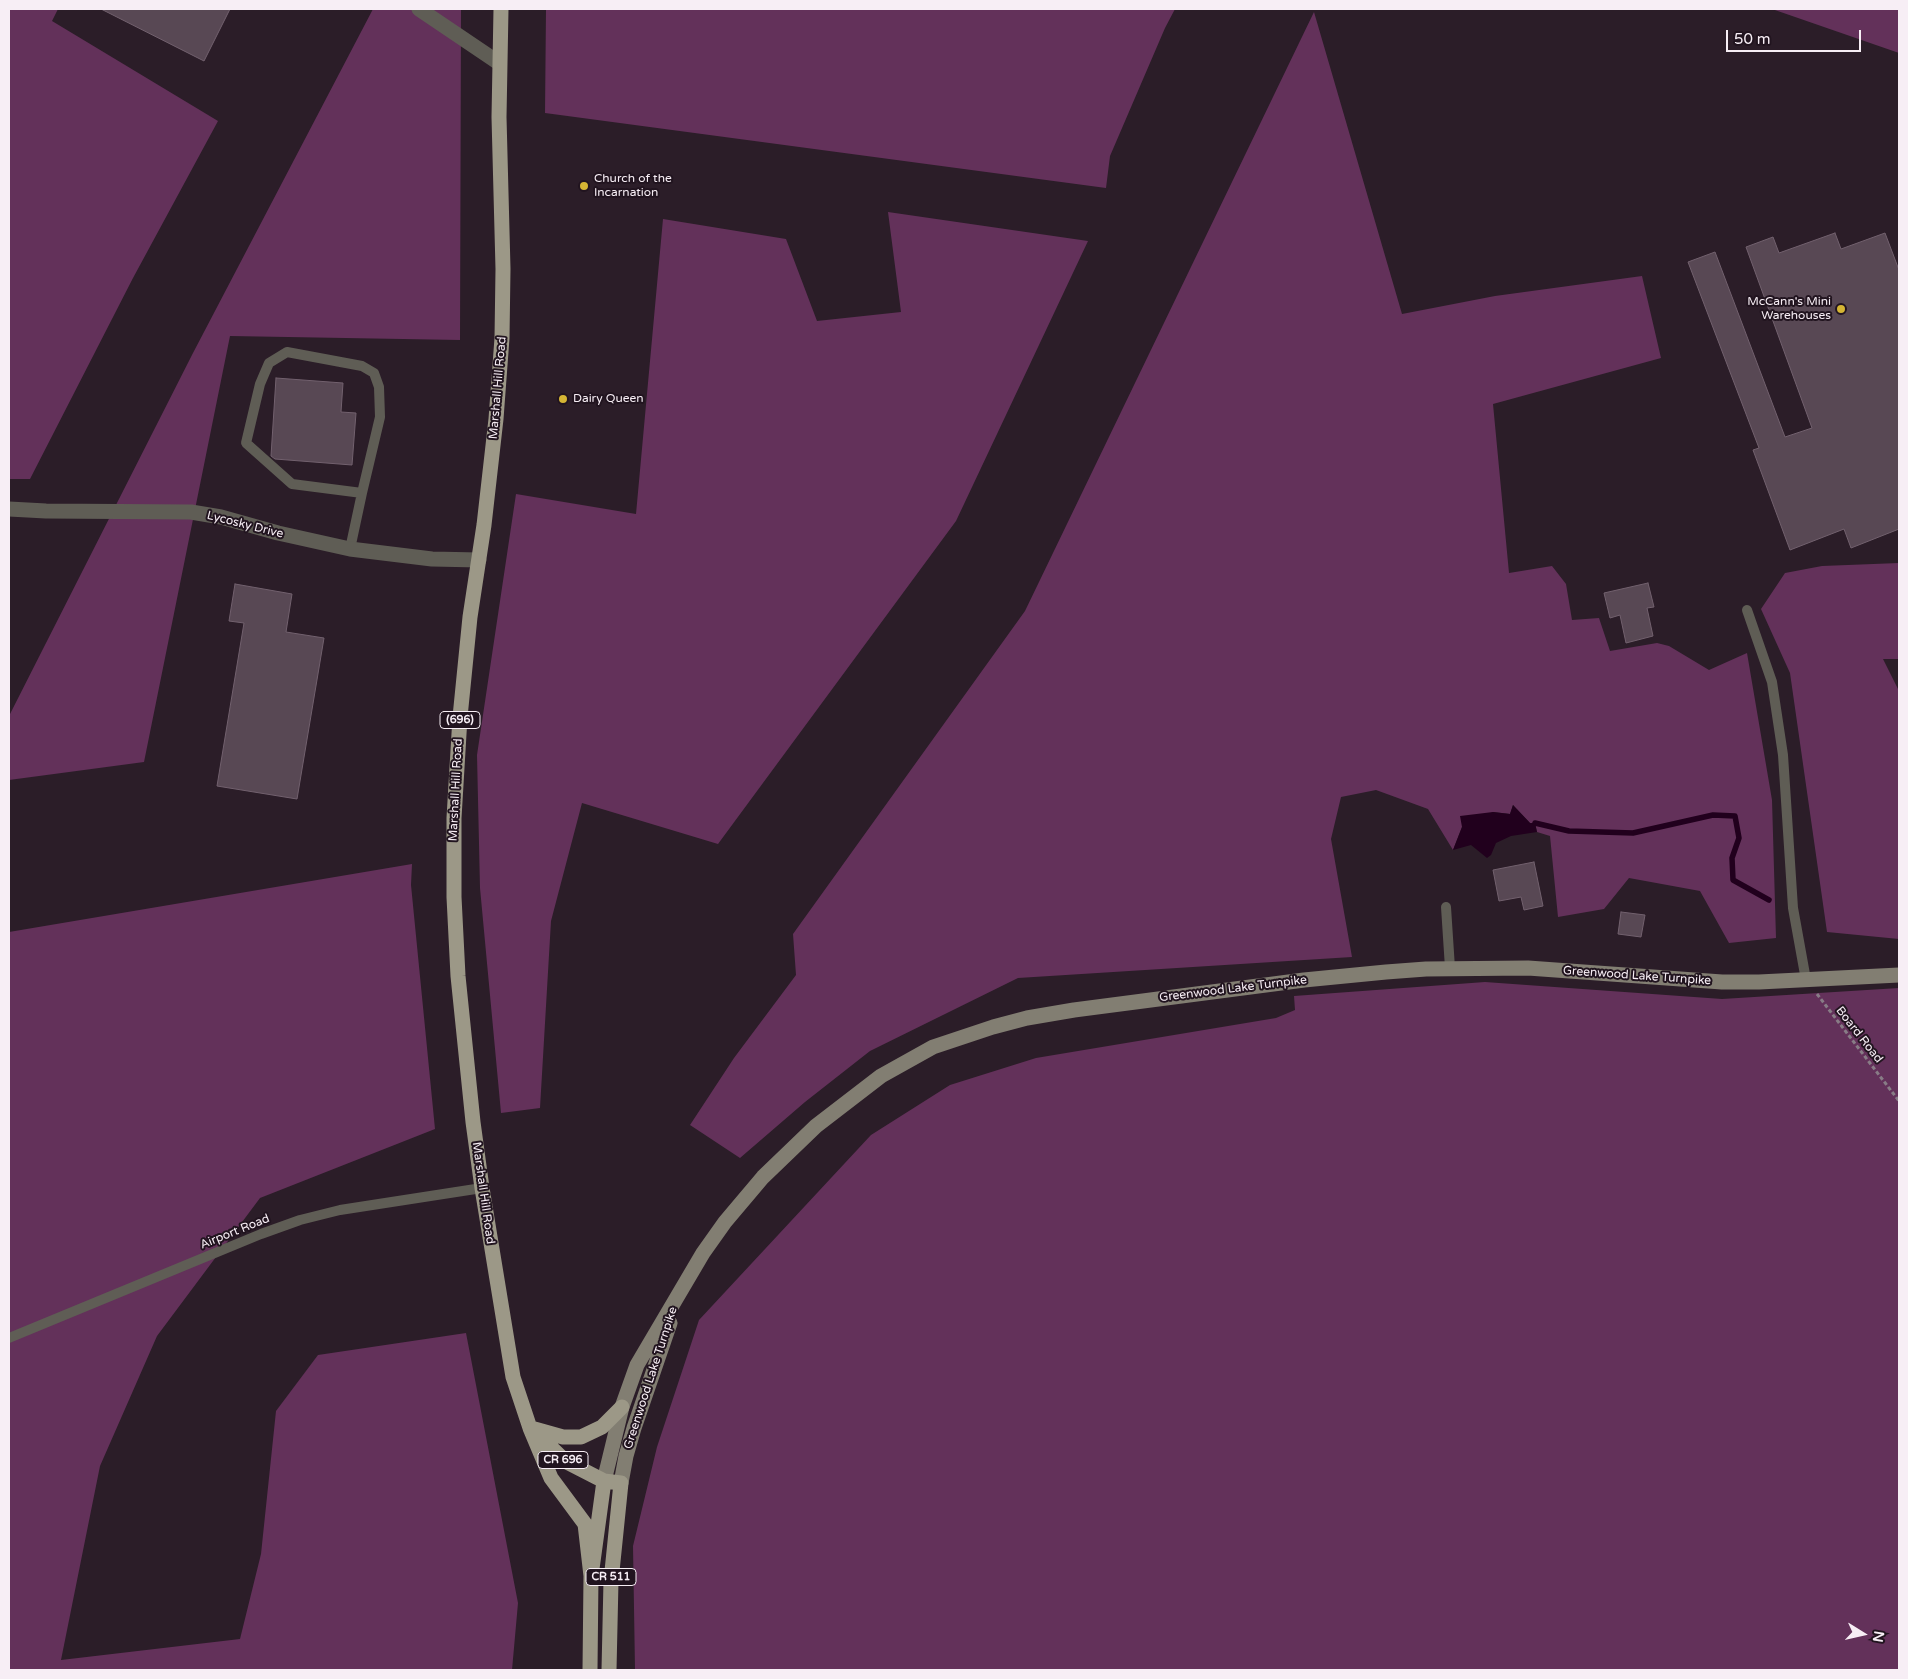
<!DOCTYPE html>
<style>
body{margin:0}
#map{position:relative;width:1908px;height:1679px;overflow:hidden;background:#2b1d28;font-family:"Varela Round",sans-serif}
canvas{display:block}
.frame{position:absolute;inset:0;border:10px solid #f7eef5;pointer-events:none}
.north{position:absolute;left:1838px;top:1609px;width:50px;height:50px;-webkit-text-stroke:4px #21141f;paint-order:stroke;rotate:100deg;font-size:14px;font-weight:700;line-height:20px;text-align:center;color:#f7eef5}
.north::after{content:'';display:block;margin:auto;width:18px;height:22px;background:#f7eef5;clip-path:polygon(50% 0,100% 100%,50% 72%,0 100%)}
.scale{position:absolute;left:1726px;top:30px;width:135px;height:22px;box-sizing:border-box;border:2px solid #f7eef5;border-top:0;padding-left:6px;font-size:15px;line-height:18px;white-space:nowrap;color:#f7eef5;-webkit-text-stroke:4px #21141f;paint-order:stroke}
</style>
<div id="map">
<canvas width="1908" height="1679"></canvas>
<div class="frame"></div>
<div class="north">N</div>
<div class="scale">50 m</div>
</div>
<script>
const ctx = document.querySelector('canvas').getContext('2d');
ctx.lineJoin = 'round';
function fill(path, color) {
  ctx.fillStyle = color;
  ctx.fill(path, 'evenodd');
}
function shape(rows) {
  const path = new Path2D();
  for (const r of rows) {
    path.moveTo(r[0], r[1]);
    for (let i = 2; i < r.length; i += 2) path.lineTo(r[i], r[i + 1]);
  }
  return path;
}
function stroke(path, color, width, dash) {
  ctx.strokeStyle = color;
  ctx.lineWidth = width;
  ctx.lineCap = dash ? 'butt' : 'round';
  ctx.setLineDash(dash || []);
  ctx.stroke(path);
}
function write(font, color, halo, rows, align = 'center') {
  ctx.font = font + ' "Varela Round",sans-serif';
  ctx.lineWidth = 4;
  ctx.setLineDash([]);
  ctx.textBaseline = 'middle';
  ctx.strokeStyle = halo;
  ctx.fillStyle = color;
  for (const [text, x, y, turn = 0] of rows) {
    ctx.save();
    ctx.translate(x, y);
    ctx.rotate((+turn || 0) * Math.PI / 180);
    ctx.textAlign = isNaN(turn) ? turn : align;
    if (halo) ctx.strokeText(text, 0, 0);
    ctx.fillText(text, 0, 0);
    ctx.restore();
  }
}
const green = shape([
 [9,9,58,9,52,21,218,121,133,278,30,479,9,479],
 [373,9,461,9,460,340,230,336,144,762,9,780,9,716,193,353],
 [546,9,1175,9,1165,28,1110,156,1106,188,545,113],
 [1772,9,1899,9,1899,53],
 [1314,12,1402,314,1495,296,1642,276,1661,358,1493,404,1509,573,1552,566,1566,584,1572,620,1599,618,1610,651,1657,643,1669,646,1709,670,1747,653,1772,800,1776,938,1729,943,1700,891,1629,878,1604,909,1558,917,1550,836,1537,832,1535,823,1530,823,1513,805,1510,814,1493,812,1462,827,1453,850,1428,809,1376,790,1341,797,1331,839,1352,957,1018,978,870,1051,805,1102,740,1158,690,1125,734,1058,796,975,793,934,1025,611],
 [888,212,1088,241,956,521,718,844,582,803,551,921,540,1108,501,1113,480,888,477,755,516,494,636,514,663,219,786,239,817,321,901,312],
 [1899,563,1899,659,1883,659,1899,691,1899,939,1827,932,1790,673,1761,609,1785,573,1822,566],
 [412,864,411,885,435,1129,260,1198,157,1336,100,1466,61,1660,240,1639,261,1554,276,1411,318,1355,466,1333,518,1603,512,1670,9,1670,9,932],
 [1485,982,1722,999,1899,988,1899,1670,635,1670,633,1546,657,1447,699,1320,871,1135,950,1085,1036,1058,1276,1018,1295,1010,1294,996]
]);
const water = shape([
 [1513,805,1530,823,1535,823,1537,832,1511,836,1496,843,1491,855,1487,858,1471,845,1453,850,1462,827,1460,816,1493,812,1510,814]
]);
const stream = shape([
 [1535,823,1569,831,1633,833,1713,815,1735,816,1739,838,1732,858,1733,880,1769,900]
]);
const building = shape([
 [101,9,230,9,204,61,101,9],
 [1835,233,1841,249,1885,233,1899,270,1899,529,1851,548,1844,529,1790,550,1753,450,1759,448,1688,262,1715,252,1785,437,1812,428,1746,247,1773,237,1779,253,1835,233],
 [276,378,343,383,341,412,356,413,352,465,275,459,271,456,276,378],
 [1648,583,1654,607,1647,608,1653,636,1626,643,1620,615,1610,618,1604,593,1648,583],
 [235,584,292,594,286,632,324,638,297,799,217,786,244,623,229,621,235,584],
 [1534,862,1543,906,1524,910,1521,897,1499,901,1493,870,1534,862],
 [1621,912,1645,915,1641,937,1618,934,1621,912]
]);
const path = shape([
 [1817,994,1899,1101]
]);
const lane = shape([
 [350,549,362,493,380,417,379,387,374,373,362,366,287,352,269,363,260,384,246,443,292,484,362,493],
 [1747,610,1772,682,1783,755,1793,908,1806,980],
 [1446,907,1450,968],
 [9,1338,261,1234,300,1220,340,1210,482,1188]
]);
const street = shape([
 [419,9,499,63],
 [9,509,46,511,191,512,221,517,278,533,350,549,432,559,479,560]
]);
const secondary = shape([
 [604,1481,622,1407,637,1365,703,1253,725,1222,763,1177,816,1126,881,1076,933,1047,993,1027,1027,1018,1074,1010,1304,980,1386,972,1426,969,1528,968,1722,982,1759,982,1899,975],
 [621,1483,626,1456,634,1428,670,1323]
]);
const primary = shape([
 [501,9,499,117,503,269,502,338,496,419,484,525,470,617,460,717,454,818,454,897,458,976,473,1122,482,1188,513,1377,530,1428,551,1478,585,1524,591,1576],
 [531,1428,563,1437,581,1437,602,1427,622,1407],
 [535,1432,565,1461,604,1481,621,1483,611,1581,609,1670],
 [590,1670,591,1576,604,1481]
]);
const markers = [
 [584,186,5,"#d5b534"],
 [1841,309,5,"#d5b534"],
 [563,399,5,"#d5b534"]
];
const shields = [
 [460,720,40],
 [563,1460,50],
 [611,1577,50]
];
const shieldNames = [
 ["(696)",460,720],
 ["CR 696",563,1460],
 ["CR 511",611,1577]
];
const poiNames = [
 ["Church of the",594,179],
 ["Incarnation",594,193],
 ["McCann's Mini",1831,302,"right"],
 ["Warehouses",1831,316,"right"],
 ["Dairy Queen",573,399]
];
const streetNames = [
 ["Marshall Hill Road",498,388,-85],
 ["Lycosky Drive",245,525,14],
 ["Marshall Hill Road",456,790,-87],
 ["Greenwood Lake Turnpike",1637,976,4],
 ["Greenwood Lake Turnpike",1233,989,-7],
 ["Board Road",1859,1035,52],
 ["Marshall Hill Road",483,1193,82],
 ["Airport Road",235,1232,-22],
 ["Greenwood Lake Turnpike",651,1378,-72]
];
fill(green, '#63315a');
fill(water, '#21001d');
stroke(stream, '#21001d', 5.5);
fill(building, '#584854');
stroke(building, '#72616e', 1);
stroke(path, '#887c86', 3, [4, 2.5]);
stroke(lane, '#5f5d55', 10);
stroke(street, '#5f5d55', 15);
stroke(secondary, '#827e72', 15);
stroke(primary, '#9c9887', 15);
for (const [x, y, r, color] of markers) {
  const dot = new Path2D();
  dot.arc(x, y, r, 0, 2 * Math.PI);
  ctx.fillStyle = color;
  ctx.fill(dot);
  stroke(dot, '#21141f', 2);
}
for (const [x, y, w] of shields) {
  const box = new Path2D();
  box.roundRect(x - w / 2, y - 8.5, w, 17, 4);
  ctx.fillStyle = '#21141f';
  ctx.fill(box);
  stroke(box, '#f7eef5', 1);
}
write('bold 11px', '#f7eef5', null, shieldNames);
write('12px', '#f7eef5', '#21141f', poiNames, 'left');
write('12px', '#f7eef5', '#21141f', streetNames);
</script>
